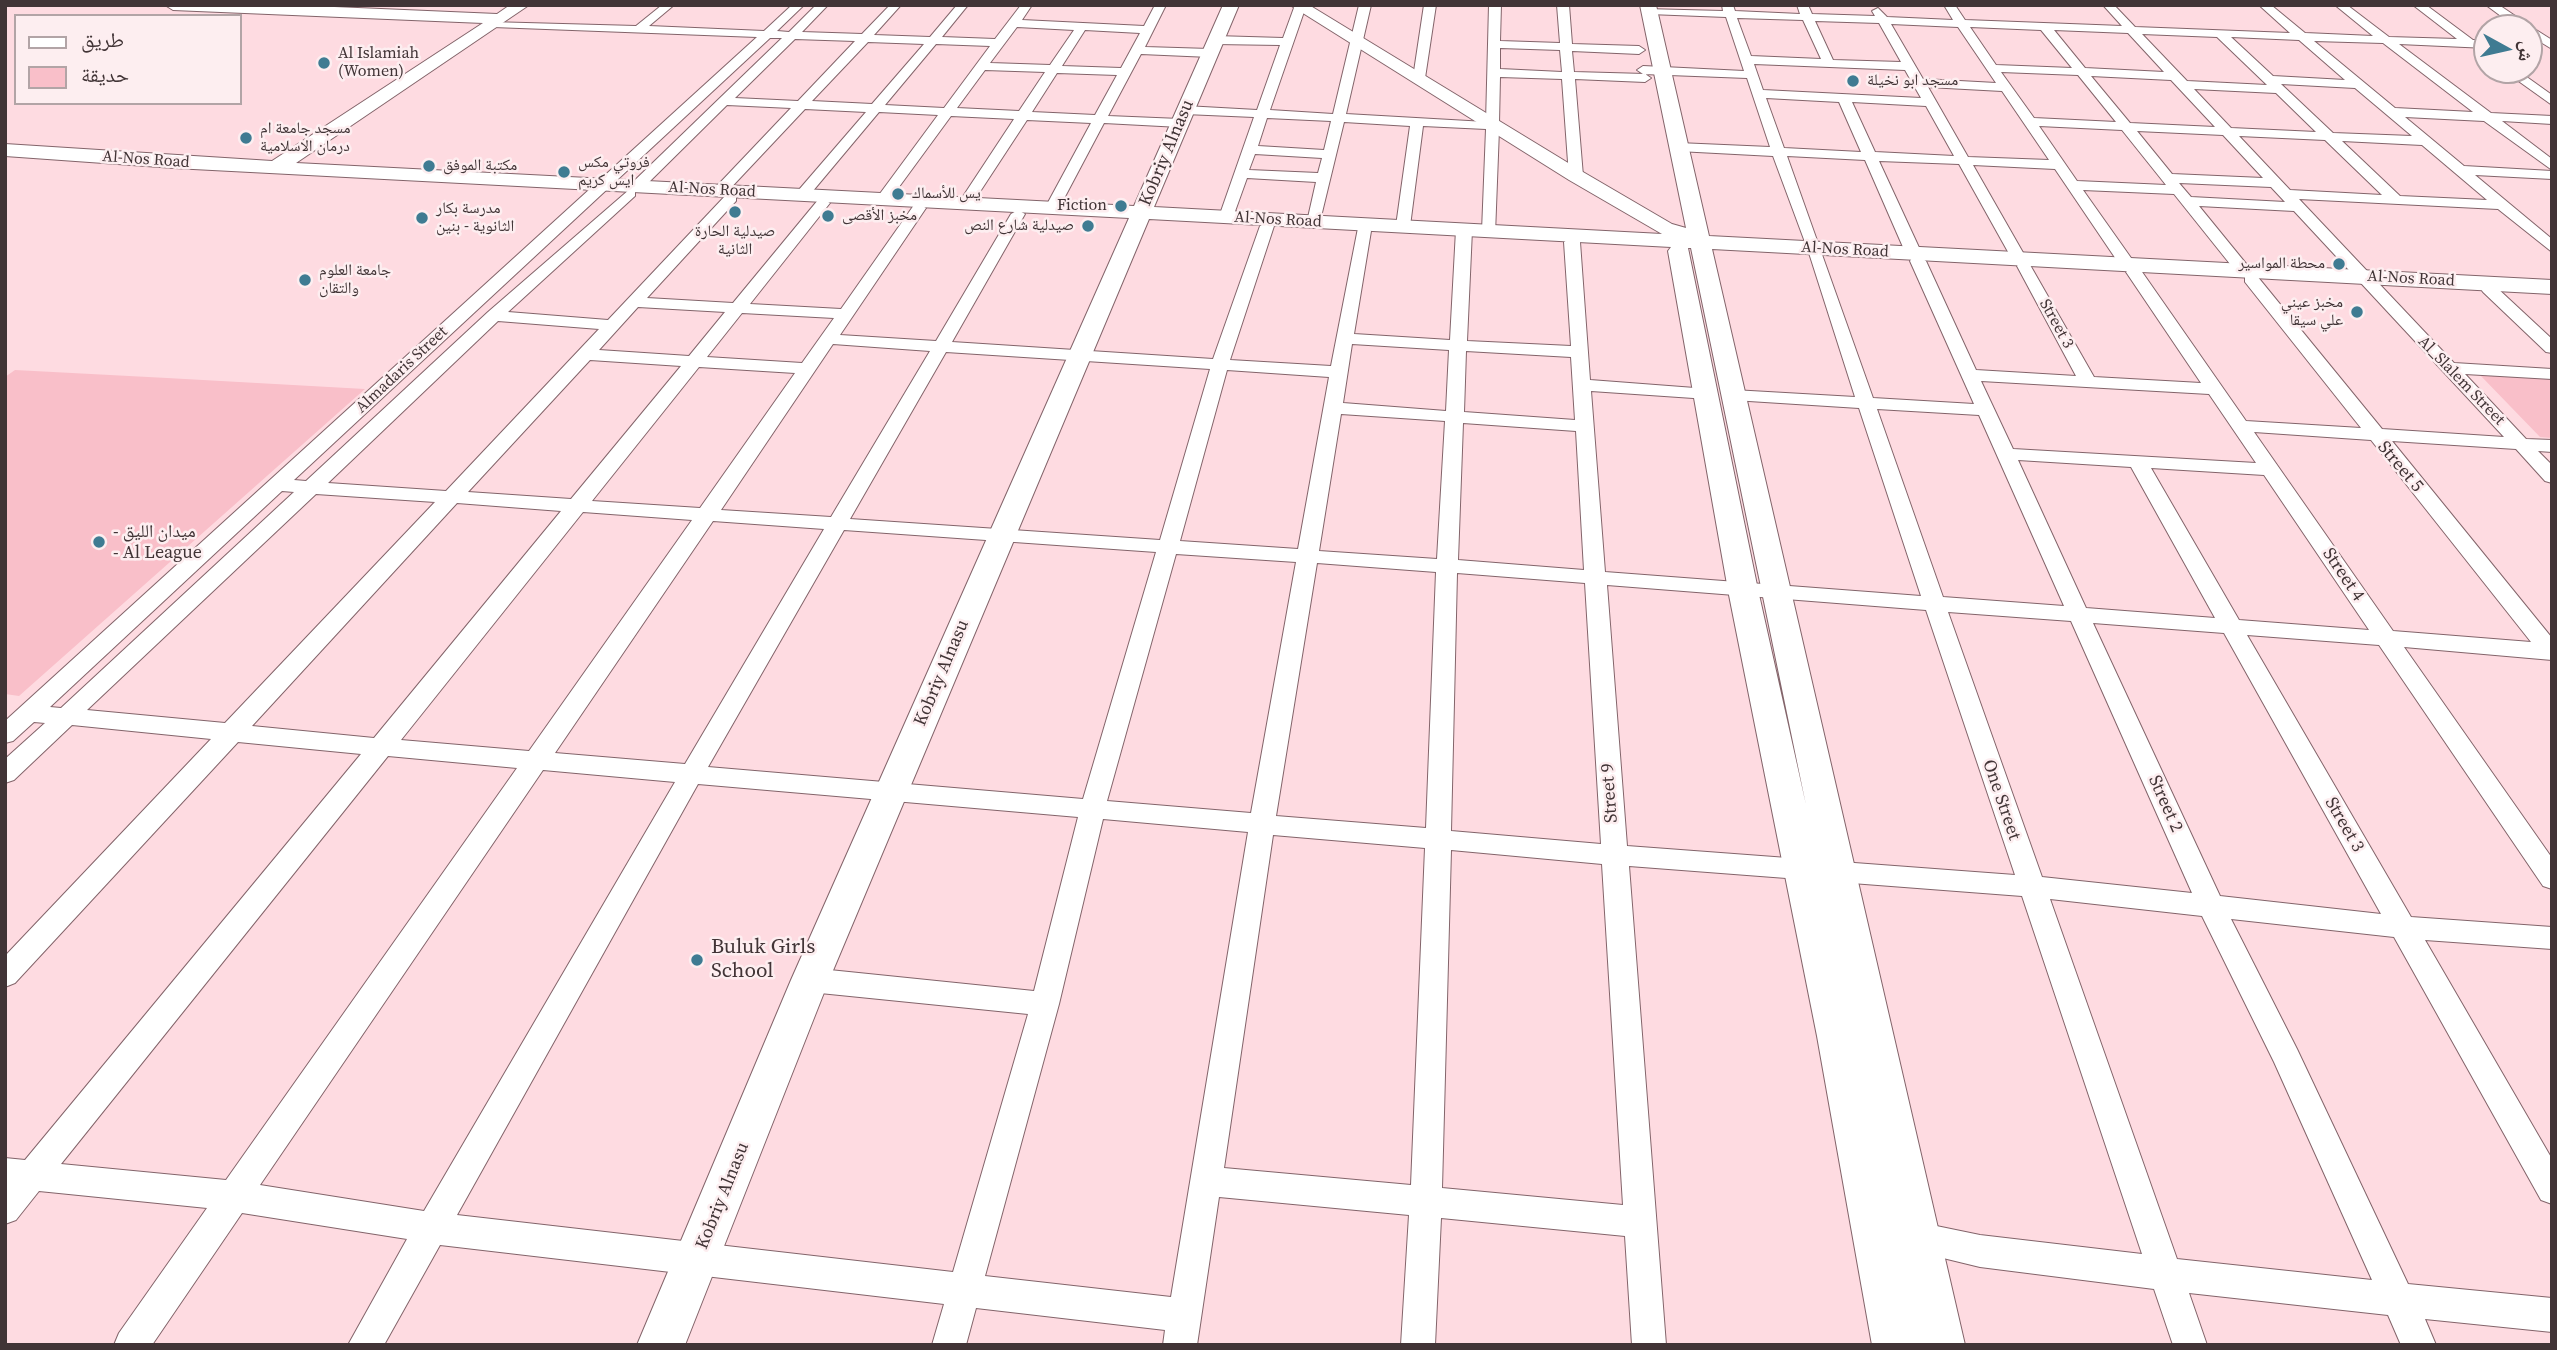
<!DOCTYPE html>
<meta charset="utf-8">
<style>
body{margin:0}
#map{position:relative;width:2557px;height:1350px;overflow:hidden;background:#fedbe1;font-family:"Source Serif 4","Noto Naskh Arabic",serif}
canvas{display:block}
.frame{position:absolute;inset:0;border:7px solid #413436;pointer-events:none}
.legend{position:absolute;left:14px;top:14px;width:228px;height:91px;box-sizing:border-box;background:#fdeef0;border:2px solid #b2a4a6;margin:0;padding:9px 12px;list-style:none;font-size:21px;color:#413436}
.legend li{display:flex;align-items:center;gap:14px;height:35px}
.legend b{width:35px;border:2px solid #b2a4a6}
.north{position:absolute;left:2473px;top:14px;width:70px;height:70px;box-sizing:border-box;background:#fdeef0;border:2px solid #b2a4a6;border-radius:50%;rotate:98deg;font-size:19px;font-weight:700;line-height:28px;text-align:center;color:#413436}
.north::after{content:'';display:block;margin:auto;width:24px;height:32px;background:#3f7b92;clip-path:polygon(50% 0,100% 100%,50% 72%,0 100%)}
</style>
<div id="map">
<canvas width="2557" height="1350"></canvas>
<div class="frame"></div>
<ul class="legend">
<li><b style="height:9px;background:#fff"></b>طريق</li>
<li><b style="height:19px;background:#f9bfc9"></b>حديقة</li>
</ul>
<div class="north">ش</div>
</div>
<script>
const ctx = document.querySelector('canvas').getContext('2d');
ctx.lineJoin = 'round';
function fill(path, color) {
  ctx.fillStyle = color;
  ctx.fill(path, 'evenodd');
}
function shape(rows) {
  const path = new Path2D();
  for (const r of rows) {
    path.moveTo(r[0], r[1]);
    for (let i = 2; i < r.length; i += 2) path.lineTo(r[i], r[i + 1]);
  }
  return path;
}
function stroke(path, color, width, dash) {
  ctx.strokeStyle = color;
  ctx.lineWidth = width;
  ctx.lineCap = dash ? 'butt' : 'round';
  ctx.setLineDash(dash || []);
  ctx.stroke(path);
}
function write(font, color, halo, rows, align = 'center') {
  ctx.font = font + ' "Source Serif 4","Noto Naskh Arabic",serif';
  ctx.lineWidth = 5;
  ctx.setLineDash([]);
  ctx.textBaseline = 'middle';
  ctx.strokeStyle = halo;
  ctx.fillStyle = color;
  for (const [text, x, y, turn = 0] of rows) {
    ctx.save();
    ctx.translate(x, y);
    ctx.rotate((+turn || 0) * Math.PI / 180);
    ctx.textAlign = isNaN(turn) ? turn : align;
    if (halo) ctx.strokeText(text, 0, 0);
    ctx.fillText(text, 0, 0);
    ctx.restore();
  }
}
const green = shape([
 [15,370,167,378,365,389,19,696,5,694,5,377],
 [2480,375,2552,379,2552,438,2540,437]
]);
const street = shape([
 [662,5,674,5,649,26,764,31,792,5,804,5,777,31,789,32,816,5,828,5,802,32,862,34,890,5,901,5,874,35,930,37,957,5,968,5,942,37,995,39,1021,5,1032,5,1022,20,1144,26,1155,5,1166,5,1145,47,1210,49,1216,53,1210,57,1141,54,1108,116,1180,119,1187,123,1180,127,1104,123,1059,208,1052,212,1045,208,1091,123,1027,120,970,207,965,208,958,204,1014,119,951,116,888,202,883,203,876,199,938,115,879,112,807,198,802,199,795,195,797,192,866,112,805,109,725,194,720,195,713,191,715,188,791,108,727,105,642,189,632,189,632,183,782,38,770,38,294,480,306,481,488,312,630,189,635,190,635,196,508,312,608,320,726,195,731,194,736,195,736,201,647,298,733,303,818,200,823,199,830,203,750,304,841,309,914,205,919,204,926,208,840,335,936,341,1011,214,1018,210,1025,214,952,342,1213,359,1260,226,1267,222,1274,226,1230,360,1331,366,1358,228,1368,228,1371,231,1354,334,1450,340,1456,230,1464,225,1472,230,1467,341,1571,346,1564,242,1572,237,1580,242,1590,380,1708,389,1717,394,1708,399,1591,391,1605,572,1921,596,1859,408,1733,400,1724,395,1733,390,1855,397,1809,253,1773,156,1678,151,1671,147,1678,143,1770,147,1747,78,1643,74,1637,70,1643,66,1744,71,1726,17,1649,14,1645,13,1645,9,1723,11,1722,5,1733,5,1735,11,1800,14,1797,5,1808,5,1812,14,1875,16,1872,11,1878,8,1887,17,1953,20,1944,5,1955,5,1965,20,2122,26,2103,5,2114,5,2135,27,2290,33,2259,5,2271,5,2305,33,2373,36,2335,5,2347,5,2389,37,2457,39,2413,5,2426,5,2473,40,2487,40,2487,48,2399,44,2491,113,2552,116,2552,124,2502,121,2552,159,2552,170,2484,121,2405,117,2464,166,2552,171,2552,179,2475,175,2552,239,2552,252,2498,209,2299,199,2454,363,2552,369,2552,379,2465,374,2526,439,2552,440,2552,452,2538,451,2552,465,2552,483,2545,481,2516,449,2392,441,2552,638,2552,660,2404,647,2552,858,2552,889,2543,886,2379,645,2247,635,2411,917,2552,927,2552,949,2425,940,2552,1159,2552,1204,2541,1200,2394,937,2231,919,2297,1049,2408,1284,2552,1298,2552,1332,2425,1319,2436,1345,2401,1345,2388,1315,2189,1293,2207,1345,2173,1345,2154,1289,1980,1267,1906,1249,1901,1238,1906,1227,1917,1222,1980,1235,2142,1254,2022,896,1629,866,1666,1345,1632,1345,1625,1236,1441,1218,1435,1345,1401,1345,1409,1215,1219,1197,1197,1345,1163,1345,1165,1330,976,1308,966,1345,932,1345,944,1304,440,1245,384,1345,348,1345,407,1239,242,1213,152,1345,114,1345,119,1333,207,1208,39,1191,16,1220,5,1224,5,1158,25,1160,361,754,238,742,15,983,5,987,5,956,211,739,72,725,14,780,5,783,5,759,45,723,34,722,13,741,5,743,5,721,757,37,493,27,487,24,489,22,636,26,662,5],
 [1737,18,1803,20,1821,59,1751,56,1737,18],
 [1815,21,1879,23,1901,62,1833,60,1815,21],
 [1891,24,1958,27,1996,83,1923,79,1891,24],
 [1017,27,1074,30,1050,65,990,63,1017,27],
 [1970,27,2041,30,2072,68,1996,65,1970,27],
 [1085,30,1140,33,1121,68,1062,66,1085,30],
 [2054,30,2128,33,2164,72,2085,68,2054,30],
 [2142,34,2217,37,2267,85,2187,81,2142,34],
 [2231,37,2299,40,2345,80,2273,76,2231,37],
 [795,39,855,41,798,101,735,98,795,39],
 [2314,41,2383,43,2473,112,2395,108,2314,41],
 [868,42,924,44,872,104,812,101,868,42],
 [936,44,990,46,944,108,885,105,936,44],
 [1754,64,1905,70,1921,98,1763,90,1754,64],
 [985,70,1045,72,1019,111,957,108,985,70],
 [2001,72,2078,75,2116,122,2034,118,2001,72],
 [1057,73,1117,75,1095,115,1032,112,1057,73],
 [2091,76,2171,80,2215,127,2130,123,2091,76],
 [2281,84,2355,88,2412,136,2333,133,2281,84],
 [1928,87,2002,91,2049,160,1968,157,1928,87],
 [2194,89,2276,93,2316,132,2231,128,2194,89],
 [1766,98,1839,102,1861,152,1784,148,1766,98],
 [1852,102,1926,106,1954,156,1875,152,1852,102],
 [2039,126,2122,130,2166,185,2077,181,2039,126],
 [2137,131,2223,135,2263,178,2172,174,2137,131],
 [2239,136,2325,140,2382,195,2290,190,2239,136],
 [2342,141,2422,145,2487,200,2400,196,2342,141],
 [1787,156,1865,160,1906,254,1912,258,1910,261,1974,404,1873,398,1787,156],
 [1879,161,1959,164,2012,259,2019,263,2017,266,2076,376,1976,370,1926,261,1920,257,1922,254,1879,161],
 [1973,165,2055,169,2122,268,2128,270,2126,272,2201,383,2094,377,1973,165],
 [2179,183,2271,187,2285,202,2191,197,2179,183],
 [2083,190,2174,194,2238,274,2244,276,2252,271,2199,206,2294,211,2504,437,2382,429,2257,276,2251,274,2245,276,2245,282,2361,428,2246,421,2140,269,2134,267,2136,265,2083,190],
 [638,307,725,312,689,356,599,350,638,307],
 [742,313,834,318,802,363,707,357,742,313],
 [498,321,599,329,446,491,328,483,498,321],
 [833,344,930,351,831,517,721,510,833,344],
 [1352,344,1449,350,1446,411,1343,403,1352,344],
 [1466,351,1571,357,1575,420,1464,412,1466,351],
 [946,352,1210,369,1160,540,850,519,946,352],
 [590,360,681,366,571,499,468,492,590,360],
 [699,367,795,373,700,508,592,501,699,367],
 [1227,370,1329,377,1298,549,1180,541,1227,370],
 [1981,381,2209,394,2256,463,2013,449,1981,381],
 [1877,409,1979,415,2064,606,1943,597,1877,409],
 [1341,414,1445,421,1437,559,1319,551,1341,414],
 [1463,423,1576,431,1584,570,1458,560,1463,423],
 [2254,432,2371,440,2531,642,2393,631,2254,432],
 [2018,460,2131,467,2215,618,2086,608,2018,460],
 [2151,468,2264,475,2369,630,2239,620,2151,468],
 [282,491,294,492,61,708,50,707,282,491],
 [316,494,435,502,225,723,87,710,316,494],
 [457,503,561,511,374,738,252,726,457,503],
 [583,512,692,520,529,751,401,740,583,512],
 [713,521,824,529,685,764,555,753,713,521],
 [844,530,1156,552,1083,799,708,767,844,530],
 [1176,554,1296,562,1251,813,1107,801,1176,554],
 [1317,563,1436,572,1426,828,1276,816,1317,563],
 [1457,573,1585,583,1601,844,1451,831,1457,573],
 [1607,585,1926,610,2015,875,1627,846,1607,585],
 [1948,612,2071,621,2192,893,2042,877,1948,612],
 [2093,623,2224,633,2381,914,2220,896,2093,623],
 [388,756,517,768,226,1180,61,1164,388,756],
 [543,770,675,782,424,1211,260,1185,543,770],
 [698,784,1078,817,1034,991,810,968,800,972,796,980,800,988,810,992,1028,1014,953,1272,457,1215,698,784],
 [1103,819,1248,832,1171,1297,985,1276,1059,1004,1103,819],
 [1273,835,1425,848,1411,1185,1224,1168,1273,835],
 [1451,850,1602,864,1623,1205,1442,1188,1451,850],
 [2050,899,2202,916,2274,1062,2372,1280,2177,1259,2050,899],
 [1295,5,1306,6,1270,110,1333,114,1359,5,1371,5,1346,114,1486,122,1489,5,1501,5,1500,41,1560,43,1557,5,1569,5,1572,44,1639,46,1645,50,1639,54,1572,51,1574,72,1645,74,1651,78,1645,82,1575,79,1583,176,1576,180,1569,176,1562,79,1500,77,1499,123,1502,126,1499,129,1495,234,1485,234,1482,231,1486,129,1423,126,1410,226,1403,230,1396,226,1410,126,1344,122,1319,225,1314,226,1307,222,1316,182,1247,178,1233,217,1231,220,1221,220,1219,217,1254,117,1185,114,1179,110,1185,106,1257,110,1280,45,1215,44,1209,40,1215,36,1283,38,1295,5],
 [1500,48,1560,50,1562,72,1500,69,1500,48],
 [1267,118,1331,121,1324,150,1258,146,1267,118],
 [1255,154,1322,158,1318,173,1249,170,1255,154],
 [1424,5,1436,5,1425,78,1419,82,1413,78,1424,5],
 [2486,5,2499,5,2533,28,2552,40,2552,49,2529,35,2529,28,2517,28,2486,5],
 [2503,70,2517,70,2552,95,2552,105,2503,70],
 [2489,284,2495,286,2552,339,2552,353,2546,352,2483,292,2481,289,2489,284]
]);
const secondary = shape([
 [165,5,288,5,497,14,510,5,529,5,296,163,1134,206,1223,5,1239,5,1154,207,1662,234,1569,180,1290,5,1309,5,1583,172,1672,224,1686,228,1640,5,1656,5,1709,236,2552,280,2552,294,1712,249,1965,1345,1872,1345,1817,1036,1728,590,1668,251,1671,247,1149,219,829,980,685,1345,637,1345,791,980,1129,218,174,168,5,156,5,144,272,161,483,23,173,10,165,5],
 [1688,248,1691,248,1806,805,1758,590,1688,248]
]);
const markers = [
 [324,63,7,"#3f7b92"],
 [1853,81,7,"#3f7b92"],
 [246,138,7,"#3f7b92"],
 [429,166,7,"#3f7b92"],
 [564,172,7,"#3f7b92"],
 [898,194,7,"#3f7b92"],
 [1121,206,7,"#3f7b92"],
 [735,212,7,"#3f7b92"],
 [828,216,7,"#3f7b92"],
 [422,218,7,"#3f7b92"],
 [1088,226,7,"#3f7b92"],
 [2339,264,7,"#3f7b92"],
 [305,280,7,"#3f7b92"],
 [2357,312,7,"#3f7b92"],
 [99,542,7,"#3f7b92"],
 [697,960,7,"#3f7b92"]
];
const farPoinames = [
 ["Al Islamiah",338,54],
 ["(Women)",338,72],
 ["مسجد ابو نخيلة",1867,81],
 ["مسجد جامعة ام",260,129],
 ["درمان الاسلامية",260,147],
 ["فروتي مكس",578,163],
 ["ايس كريم",578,181],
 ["مكتبة الموفق",443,166],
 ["يس للأسماك",912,194],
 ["Fiction",1107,206,"right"],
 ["مدرسة بكار",436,209],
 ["الثانوية - بنين",436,227],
 ["مخبز الأقصى",842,216],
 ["صيدلية شارع النص",1074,226,"right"],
 ["صيدلية الحارة",735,232,"center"],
 ["الثانية",735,250,"center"],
 ["محطة المواسير",2325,264,"right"],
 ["جامعة العلوم",319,271],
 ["والتقان",319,289],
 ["مخبز عيني",2343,303,"right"],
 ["علي سيقا",2343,321,"right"]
];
const farStreetnames = [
 ["Al-Nos Road",146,160,4],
 ["Al-Nos Road",712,190,3],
 ["Al-Nos Road",1278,220,3],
 ["Al-Nos Road",1845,250,3],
 ["Al-Nos Road",2411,279,3],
 ["Street 3",2056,324,61],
 ["Almadaris Street",402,370,-43],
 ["Al_Slalem Street",2461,381,46]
];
const streetNames = [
 ["Kobriy Alnasu",1167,153,-67],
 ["Street 5",2400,467,50],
 ["Street 4",2343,575,56],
 ["Kobriy Alnasu",942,673,-67],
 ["Street 9",1610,793,-94],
 ["One Street",2001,800,71],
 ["Street 2",2165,804,66],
 ["Street 3",2344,825,60],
 ["Kobriy Alnasu",723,1196,-68]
];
const poiNames = [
 ["- ميدان الليق",113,532],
 ["- Al League",113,553]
];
const nearPoinames = [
 ["Buluk Girls",711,948],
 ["School",711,972]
];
fill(green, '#f9bfc9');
stroke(street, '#83646a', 2);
stroke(secondary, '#83646a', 2);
fill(street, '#fff');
fill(secondary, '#fff');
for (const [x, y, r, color] of markers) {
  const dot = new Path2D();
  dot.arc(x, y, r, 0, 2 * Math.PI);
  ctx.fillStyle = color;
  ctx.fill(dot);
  stroke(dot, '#fdeef0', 2.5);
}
write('16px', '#413436', '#fdeef0', farPoinames, 'left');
write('16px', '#413436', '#fdeef0', farStreetnames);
write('18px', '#413436', '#fdeef0', streetNames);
write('18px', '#413436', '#fdeef0', poiNames, 'left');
write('21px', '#413436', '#fdeef0', nearPoinames, 'left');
</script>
